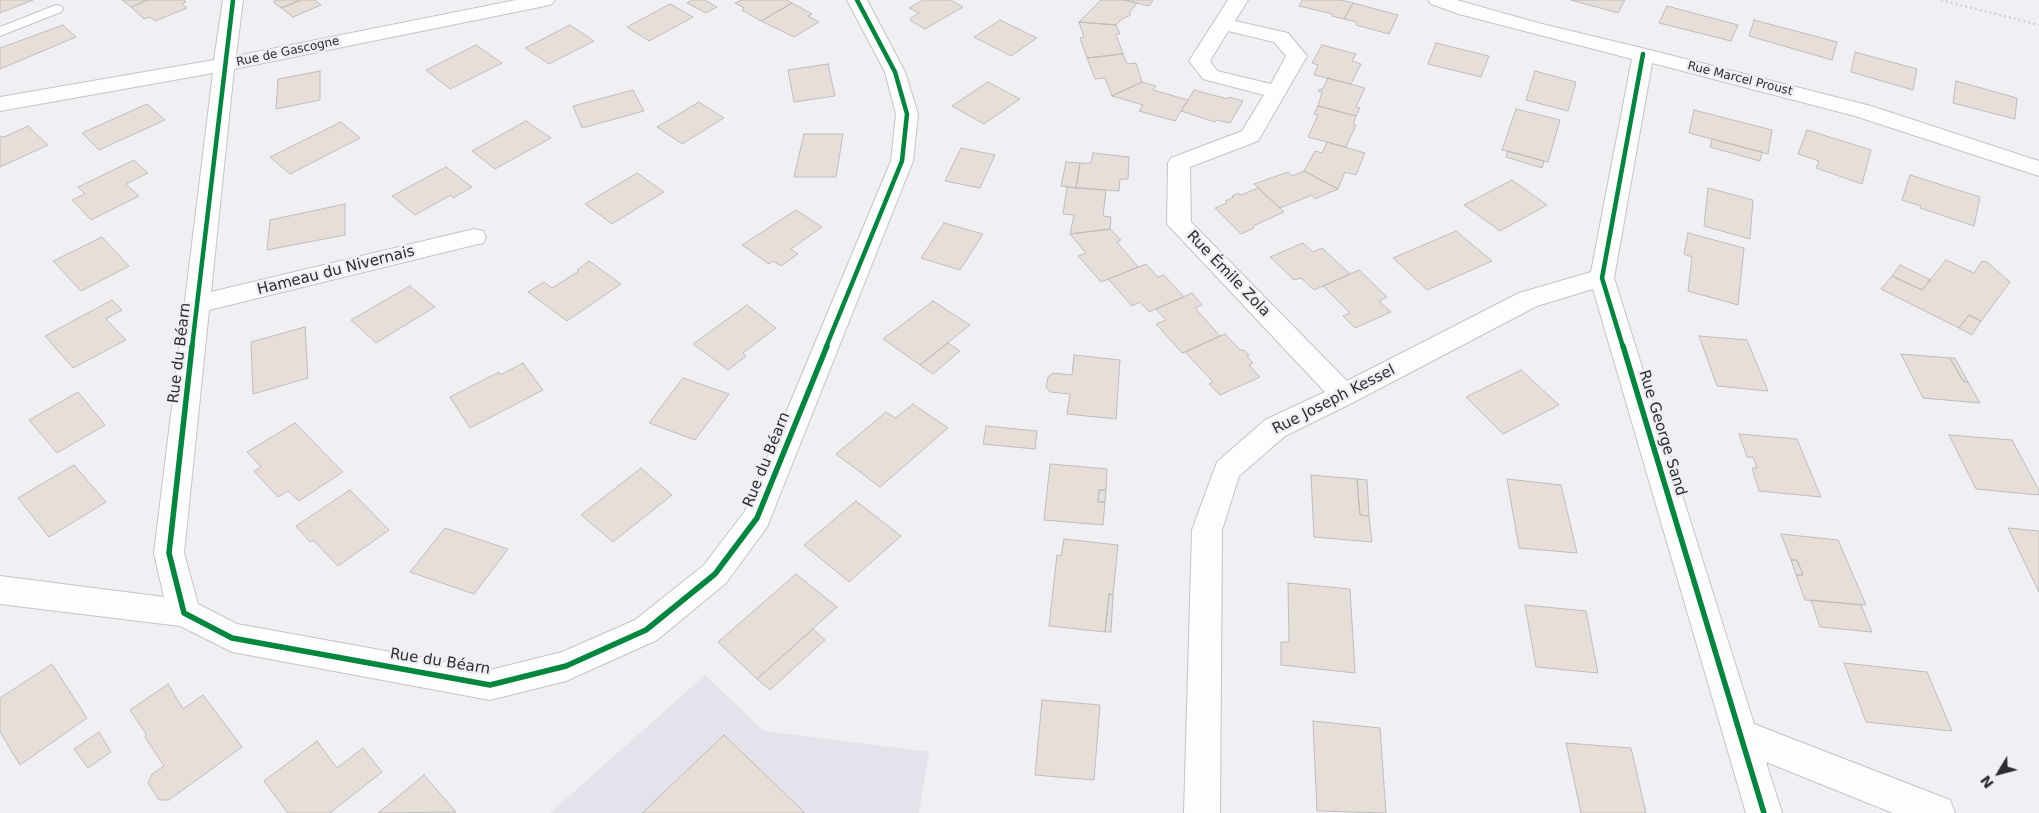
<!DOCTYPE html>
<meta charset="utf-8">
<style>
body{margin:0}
#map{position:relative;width:2039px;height:813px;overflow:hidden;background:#f0eff3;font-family:"DejaVu Sans",sans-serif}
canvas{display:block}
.north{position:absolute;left:1974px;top:748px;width:50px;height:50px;-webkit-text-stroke:4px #efeef4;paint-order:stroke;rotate:233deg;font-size:14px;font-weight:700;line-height:20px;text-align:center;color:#2d2c2f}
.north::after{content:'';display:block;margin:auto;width:18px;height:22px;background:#2d2c2f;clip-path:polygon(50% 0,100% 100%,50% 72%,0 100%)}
</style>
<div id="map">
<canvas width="2039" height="813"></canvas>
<div class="north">N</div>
</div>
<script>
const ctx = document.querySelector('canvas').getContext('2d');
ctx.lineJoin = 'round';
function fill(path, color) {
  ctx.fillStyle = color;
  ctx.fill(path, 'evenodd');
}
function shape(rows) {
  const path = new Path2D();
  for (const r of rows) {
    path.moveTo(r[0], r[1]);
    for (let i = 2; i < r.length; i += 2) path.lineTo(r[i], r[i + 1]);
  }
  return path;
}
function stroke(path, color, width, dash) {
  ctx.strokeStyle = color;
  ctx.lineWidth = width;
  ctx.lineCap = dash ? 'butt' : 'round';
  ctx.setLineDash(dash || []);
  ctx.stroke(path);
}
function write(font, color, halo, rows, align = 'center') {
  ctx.font = font + ' "DejaVu Sans",sans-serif';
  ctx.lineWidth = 5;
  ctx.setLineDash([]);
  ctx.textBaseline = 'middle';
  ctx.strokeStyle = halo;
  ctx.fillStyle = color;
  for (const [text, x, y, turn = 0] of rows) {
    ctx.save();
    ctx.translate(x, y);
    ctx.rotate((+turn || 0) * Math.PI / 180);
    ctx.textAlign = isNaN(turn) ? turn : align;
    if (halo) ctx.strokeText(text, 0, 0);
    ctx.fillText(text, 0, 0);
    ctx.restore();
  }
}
const built = shape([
 [705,675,764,731,929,752,919,813,550,813]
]);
const building = shape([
 [0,0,33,0,0,13,0,0],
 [122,0,148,0,131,7,122,0],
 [148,0,184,0,186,2,182,4,187,8,155,21,150,17,144,19,131,7,148,0],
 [277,0,301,0,281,8,273,2,277,0],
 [301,0,315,0,321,5,293,17,281,8,301,0],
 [692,0,705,0,717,7,706,13,687,3,692,0],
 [742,0,786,0,792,3,761,21,742,10,744,8,735,3,742,0],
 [923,0,950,0,963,7,925,29,911,21,911,18,919,13,909,8,923,0],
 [1101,0,1124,0,1137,3,1129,13,1131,14,1129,16,1122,19,1116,25,1079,22,1101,0],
 [1124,0,1153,0,1149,6,1124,0],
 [1341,0,1353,3,1344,19,1332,16,1332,14,1299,6,1302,0,1341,0],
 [1571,0,1625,0,1618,13,1571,0],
 [792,3,812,14,808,16,819,22,794,37,761,21,792,3],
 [1353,3,1398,15,1389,34,1356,25,1357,22,1344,19,1353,3],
 [670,4,693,17,649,41,627,27,670,4],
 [1667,6,1738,25,1731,41,1659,23,1667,6],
 [1000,20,1037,38,1011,56,974,37,1000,20],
 [1754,20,1837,42,1832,60,1749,36,1754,20],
 [1079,22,1116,25,1120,34,1116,34,1123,54,1087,58,1080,38,1084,37,1079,22],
 [63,25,76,37,0,69,0,48,63,25],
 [570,25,594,41,549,64,525,48,570,25],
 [1436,43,1489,56,1481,77,1428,64,1436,43],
 [476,45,502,63,450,89,426,70,476,45],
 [1322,45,1356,54,1352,61,1361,64,1351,84,1314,75,1318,65,1312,63,1322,45],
 [1855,52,1917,69,1913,90,1851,72,1855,52],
 [1123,54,1127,64,1136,63,1142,82,1112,96,1105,78,1095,79,1087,58,1123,54],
 [828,64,835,96,794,102,788,70,828,64],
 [320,71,320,100,276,109,278,79,320,71],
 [1535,71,1576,82,1568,111,1526,100,1535,71],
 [1328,78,1365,88,1356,107,1360,108,1356,116,1318,106,1322,92,1318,91,1320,89,1323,89,1328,78],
 [1956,81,2017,98,2015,119,1953,103,1956,81],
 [988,82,1020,99,984,124,952,106,988,82],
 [1142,82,1156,86,1153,90,1188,100,1175,121,1139,111,1143,105,1112,96,1142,82],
 [633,90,644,111,582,128,573,106,633,90],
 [1194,90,1228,99,1229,97,1243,101,1230,123,1217,120,1215,122,1181,111,1194,90],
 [699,102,724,118,682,144,657,127,699,102],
 [147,104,165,120,99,150,82,133,147,104],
 [1318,106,1356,116,1353,124,1356,125,1346,147,1308,137,1318,115,1314,114,1318,106],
 [1516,109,1560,120,1548,162,1502,150,1516,109],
 [1694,110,1772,130,1768,154,1689,133,1694,110],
 [526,121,551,138,495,169,472,151,526,121],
 [341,122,360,138,290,174,270,157,341,122],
 [28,126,48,145,0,167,0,136,4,137,28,126],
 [1807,130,1871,150,1862,184,1816,168,1819,161,1798,154,1807,130],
 [804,134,843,134,836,177,794,177,804,134],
 [1712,139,1762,152,1760,161,1710,147,1712,139],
 [1327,142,1365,153,1356,175,1345,172,1338,189,1304,171,1315,151,1322,153,1327,142],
 [961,148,995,155,980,188,945,181,961,148],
 [1508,151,1544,161,1542,168,1506,157,1508,151],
 [1093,153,1129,157,1128,179,1120,179,1119,191,1076,188,1080,163,1091,163,1093,153],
 [134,160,148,173,126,184,139,196,91,220,72,200,85,194,78,187,134,160],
 [1066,162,1080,163,1076,188,1061,186,1066,162],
 [446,167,472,187,453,198,451,195,415,215,392,196,446,167],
 [1304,171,1338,189,1315,199,1312,195,1280,208,1254,184,1288,172,1292,176,1304,171],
 [637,173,664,192,612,224,585,204,637,173],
 [1910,175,1980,197,1974,226,1920,208,1921,206,1902,200,1910,175],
 [1512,180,1547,205,1500,231,1464,205,1512,180],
 [1067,187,1106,190,1103,216,1111,217,1110,229,1070,234,1074,215,1063,214,1067,187],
 [1258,188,1284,212,1253,226,1254,228,1241,234,1215,208,1227,203,1225,201,1234,197,1232,196,1238,193,1241,195,1258,188],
 [1708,188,1753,200,1750,239,1704,226,1708,188],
 [345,204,345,235,267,250,270,220,345,204],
 [796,210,822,227,791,249,798,254,781,266,773,261,769,264,742,245,796,210],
 [944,223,983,234,960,270,921,258,944,223],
 [1110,229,1121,240,1117,242,1138,267,1101,282,1078,256,1086,253,1070,234,1110,229],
 [1456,231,1492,261,1427,290,1393,258,1456,231],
 [1688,233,1744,248,1738,305,1688,291,1692,257,1684,254,1688,233],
 [102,237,129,266,81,291,53,261,102,237],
 [1303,243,1313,252,1322,248,1350,274,1314,290,1301,278,1294,280,1270,257,1303,243],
 [1946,260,1974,273,1982,261,1987,262,2010,282,1981,321,1969,315,1959,328,1881,289,1892,276,1922,290,1946,260],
 [589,261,621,284,567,321,528,292,544,282,552,288,579,271,577,270,589,261],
 [1146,264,1158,277,1164,275,1184,297,1149,312,1140,302,1132,306,1108,279,1146,264],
 [1900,265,1931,280,1922,290,1892,276,1900,265],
 [1359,270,1387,297,1379,301,1391,312,1355,328,1343,316,1350,313,1323,286,1359,270],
 [410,286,435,307,376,343,351,320,410,286],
 [1192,293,1202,305,1195,308,1220,336,1182,353,1156,324,1166,320,1156,309,1192,293],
 [112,300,122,310,106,319,126,340,73,368,45,336,112,300],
 [933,301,970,325,920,365,883,339,933,301],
 [747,305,776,328,743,353,746,356,728,370,693,344,747,305],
 [1969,315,1981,321,1972,335,1959,328,1969,315],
 [305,327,308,378,253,394,251,342,305,327],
 [1225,334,1240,350,1244,350,1249,355,1247,356,1253,363,1249,365,1260,377,1220,395,1209,384,1213,382,1185,352,1225,334],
 [1699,336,1747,340,1768,391,1717,386,1699,336],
 [948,343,960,351,933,374,920,365,948,343],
 [1901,354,1950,358,1963,381,1968,382,1980,403,1923,398,1901,354],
 [1074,355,1120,360,1116,419,1067,414,1070,394,1050,392,1046,387,1048,377,1053,373,1072,375,1074,355],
 [1950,358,1955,358,1968,382,1963,381,1950,358],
 [523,363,543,390,470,428,450,397,499,372,500,375,523,363],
 [1521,370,1559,405,1503,434,1466,397,1521,370],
 [683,378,729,394,695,440,649,423,683,378],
 [78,392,105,425,57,453,29,420,78,392],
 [913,404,948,428,880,487,836,454,886,412,895,418,913,404],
 [295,423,343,472,299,501,288,491,278,497,254,471,261,467,247,452,295,423],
 [986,426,1037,431,1035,449,983,444,986,426],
 [1739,434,1797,439,1821,497,1759,491,1752,468,1757,468,1753,457,1747,457,1739,434],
 [1949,435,2012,440,2039,490,2039,495,1976,489,1949,435],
 [1050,464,1107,469,1106,490,1099,490,1098,502,1105,502,1103,525,1044,520,1050,464],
 [74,465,106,502,49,537,18,498,74,465],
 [641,468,672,495,613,542,581,515,641,468],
 [1311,475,1357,479,1360,515,1369,516,1372,542,1314,537,1311,475],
 [1357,479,1367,480,1369,516,1360,515,1357,479],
 [1507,479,1561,485,1577,553,1519,548,1507,479],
 [350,490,389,530,338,566,313,540,310,542,296,526,350,490],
 [1099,490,1106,490,1105,502,1098,502,1099,490],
 [856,501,901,536,849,582,804,545,856,501],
 [445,528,508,549,474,594,410,572,445,528],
 [2008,528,2039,531,2039,592,2008,528],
 [1781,534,1838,540,1866,605,1805,600,1796,575,1803,575,1797,560,1791,560,1781,534],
 [1064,539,1118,545,1113,595,1109,594,1105,632,1049,626,1057,555,1061,556,1064,539],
 [1791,560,1797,560,1803,575,1796,575,1791,560],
 [796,574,837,607,757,679,718,642,796,574],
 [1288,583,1350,589,1355,673,1281,665,1281,642,1289,642,1288,583],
 [1109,594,1113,595,1111,632,1105,632,1109,594],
 [1811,600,1861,605,1872,632,1820,627,1811,600],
 [1525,605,1586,611,1598,673,1536,667,1525,605],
 [813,629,825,640,770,690,757,679,813,629],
 [1844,663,1927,672,1952,731,1866,722,1844,663],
 [52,664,87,718,20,765,0,732,0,698,52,664],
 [168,684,183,709,203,695,242,747,169,800,159,800,148,783,152,774,164,766,145,737,146,734,130,710,168,684],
 [1042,700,1100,705,1094,780,1035,775,1042,700],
 [1313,721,1380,728,1386,813,1317,811,1313,721],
 [99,732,111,752,88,768,74,749,99,732],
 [724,735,805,813,642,813,724,735],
 [317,741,337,768,363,748,382,772,330,813,288,813,264,781,317,741],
 [1566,743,1631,748,1646,813,1581,813,1566,743],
 [424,775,456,812,378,813,424,775]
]);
const path = shape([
 [1941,0,2039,25]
]);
const lane = shape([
 [56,5,61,6,63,9,61,12,0,36,0,27,56,5]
]);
const street = shape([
 [223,0,243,0,236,56,516,0,555,0,552,4,545,6,234,69,211,292,474,229,483,231,486,237,483,243,474,245,209,310,184,553,198,604,237,624,490,670,562,652,635,620,704,565,745,511,891,161,896,114,885,72,847,0,867,0,905,72,918,114,913,161,767,527,726,583,657,640,566,681,490,700,232,652,180,626,0,604,0,576,164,597,154,553,213,73,0,111,0,97,214,60,223,0],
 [1228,0,1248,0,1235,21,1288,33,1307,56,1258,141,1190,167,1191,222,1347,381,1519,293,1591,272,1632,59,1459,14,1431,4,1428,0,1457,0,1538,23,1650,50,1871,106,2039,161,2039,176,1855,116,1652,63,1614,278,1754,724,1950,800,1955,813,1893,813,1766,762,1782,813,1746,813,1593,289,1537,306,1354,402,1285,436,1239,476,1222,530,1220,813,1184,813,1192,530,1217,462,1265,420,1325,392,1167,224,1168,163,1171,158,1242,131,1264,95,1203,79,1189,61,1228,0],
 [1228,31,1274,42,1286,56,1271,84,1217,71,1210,61,1228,31]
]);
const cyclewayFar1 = shape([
 [192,347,233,0],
 [826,347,902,161,907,114,895,72,857,0],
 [1623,347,1602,278,1643,54]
]);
const cycleway = shape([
 [192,346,169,553,184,613,232,638,490,685,566,666,646,630,715,574,757,518,827,346],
 [1623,346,1764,813]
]);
const farStreetnames = [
 ["Rue de Gascogne",288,52,-12],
 ["Rue Marcel Proust",1740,79,14]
];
const streetNames = [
 ["Hameau du Nivernais",336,271,-14],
 ["Rue Émile Zola",1228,274,46],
 ["Rue du Béarn",180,353,-83],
 ["Rue Joseph Kessel",1334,400,-27],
 ["Rue George Sand",1662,433,73],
 ["Rue du Béarn",767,460,-68],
 ["Rue du Béarn",440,662,9]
];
fill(built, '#e4e2eb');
fill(building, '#e7ded8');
stroke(building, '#bebdbe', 1);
stroke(lane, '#c4c4c6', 2);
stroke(street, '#c4c4c6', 2);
stroke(path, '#d4d4d5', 2.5, [2, 3]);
fill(lane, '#fdfdfd');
fill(street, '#fdfdfd');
stroke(cyclewayFar1, '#00873e', 4.5);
stroke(cycleway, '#00873e', 5.5);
write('12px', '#2d2c2f', '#efeef4', farStreetnames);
write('15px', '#2d2c2f', '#efeef4', streetNames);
</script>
